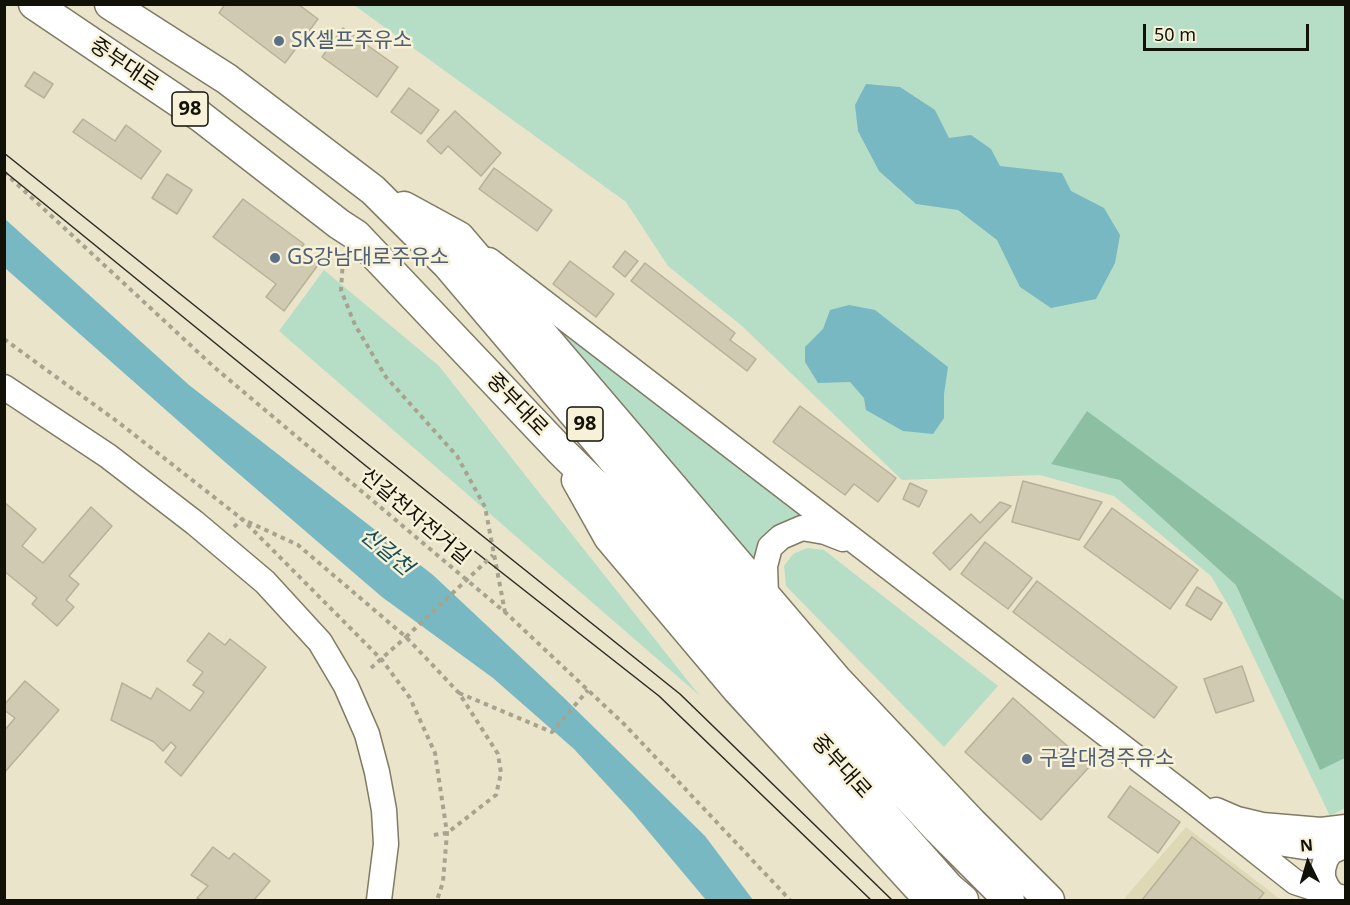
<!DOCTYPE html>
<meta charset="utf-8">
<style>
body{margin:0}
#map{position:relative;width:1350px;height:905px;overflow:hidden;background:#e9e4ca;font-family:"Noto Sans",sans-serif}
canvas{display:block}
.frame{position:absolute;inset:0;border:6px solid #121108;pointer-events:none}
.north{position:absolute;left:1278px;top:833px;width:60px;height:60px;-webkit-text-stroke:4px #f6f1d7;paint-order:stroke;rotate:355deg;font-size:16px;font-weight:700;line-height:24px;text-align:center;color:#121108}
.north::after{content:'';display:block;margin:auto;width:21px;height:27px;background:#121108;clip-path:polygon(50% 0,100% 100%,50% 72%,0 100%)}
.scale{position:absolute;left:1143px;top:24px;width:166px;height:27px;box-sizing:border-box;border:3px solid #121108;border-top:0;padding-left:8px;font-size:18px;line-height:21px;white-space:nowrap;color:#121108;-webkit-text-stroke:4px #f6f1d7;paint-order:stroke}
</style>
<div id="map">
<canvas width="1350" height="905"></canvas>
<div class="frame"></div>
<div class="north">N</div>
<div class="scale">50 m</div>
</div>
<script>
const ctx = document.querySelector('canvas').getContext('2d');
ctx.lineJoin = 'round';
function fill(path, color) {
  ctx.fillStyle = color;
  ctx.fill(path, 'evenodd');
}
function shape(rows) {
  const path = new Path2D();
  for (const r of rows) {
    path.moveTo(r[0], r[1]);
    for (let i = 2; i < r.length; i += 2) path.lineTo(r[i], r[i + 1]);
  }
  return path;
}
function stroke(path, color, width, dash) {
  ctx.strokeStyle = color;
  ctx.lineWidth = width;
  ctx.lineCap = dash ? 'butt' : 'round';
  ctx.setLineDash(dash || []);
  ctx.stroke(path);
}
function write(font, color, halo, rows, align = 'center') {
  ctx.font = font + ' "Noto Sans","Noto Sans KR",sans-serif';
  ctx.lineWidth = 5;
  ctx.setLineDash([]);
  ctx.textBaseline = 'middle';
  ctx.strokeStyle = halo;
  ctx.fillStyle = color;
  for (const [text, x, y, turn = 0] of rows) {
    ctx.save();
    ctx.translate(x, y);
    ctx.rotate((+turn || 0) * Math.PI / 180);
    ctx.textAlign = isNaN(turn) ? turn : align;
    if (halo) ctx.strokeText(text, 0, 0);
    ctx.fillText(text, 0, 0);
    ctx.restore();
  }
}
const built = shape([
 [1186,827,1281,900,1123,900]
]);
const green = shape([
 [354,5,1345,5,1345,808,1330,816,1231,610,1211,576,1114,496,1040,475,902,480,742,326,668,266,626,202],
 [324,270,439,366,699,695,279,331],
 [511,286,826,526,793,520,770,530,760,546,755,567],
 [807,548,824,550,998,686,944,747,786,586,784,566,793,554]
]);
const forest = shape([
 [1087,411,1345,601,1345,758,1320,770,1236,585,1120,480,1051,464]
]);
const water = shape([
 [866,84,900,87,935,110,949,138,971,135,991,149,1000,166,1062,173,1071,191,1104,208,1120,235,1115,263,1096,299,1051,308,1020,287,997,240,958,210,916,204,879,171,858,131,855,105],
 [5,219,189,385,433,575,562,696,705,836,753,900,706,900,633,813,574,749,493,678,382,597,218,456,5,268],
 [849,305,875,310,948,367,944,394,944,418,933,434,903,431,866,410,864,398,850,382,818,383,805,362,805,347,823,329,830,310]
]);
const building = shape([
 [225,4,298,4,318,19,285,63,219,13,225,4],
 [343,28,398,67,377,97,322,57,343,28],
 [34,72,53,84,44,98,25,86,34,72],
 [409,88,439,110,421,134,391,112,409,88],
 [455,111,501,153,481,176,448,146,441,154,427,141,455,111],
 [83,119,115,141,126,125,161,151,141,179,73,132,83,119],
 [494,168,552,210,537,231,479,189,494,168],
 [167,174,192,190,177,214,152,198,167,174],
 [243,199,304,244,298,251,318,265,284,311,266,297,276,284,213,237,243,199],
 [625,251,638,261,625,277,613,267,625,251],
 [570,261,614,294,596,317,553,284,570,261],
 [645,263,735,333,730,340,756,359,747,371,631,281,645,263],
 [800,406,896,478,878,502,854,484,845,495,773,442,800,406],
 [1023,481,1102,502,1079,540,1012,522,1023,481],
 [910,483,927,491,919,507,903,499,910,483],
 [4,502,36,529,22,546,43,563,91,507,112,526,69,576,79,584,66,600,74,607,57,626,32,604,37,598,4,571,4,502],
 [1000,502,1011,506,950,570,933,553,971,514,980,523,1000,502],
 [1112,508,1198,570,1170,609,1084,547,1112,508],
 [985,542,1032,578,1008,609,961,574,985,542],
 [1037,581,1177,687,1154,718,1013,612,1037,581],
 [1197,587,1222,603,1211,620,1186,605,1197,587],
 [209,633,225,645,230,639,266,667,181,776,165,762,176,747,171,742,163,751,154,742,111,720,122,683,151,699,157,688,190,711,204,692,193,685,203,672,187,661,209,633],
 [1242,666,1254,701,1216,713,1204,679,1242,666],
 [25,681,59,710,4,773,4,731,15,718,4,710,4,705,25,681],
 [1013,698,1090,766,1041,820,965,752,1013,698],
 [1130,786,1180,822,1158,853,1108,817,1130,786],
 [1192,837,1264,893,1258,900,1142,900,1192,837],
 [213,847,229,859,234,853,270,881,254,900,201,900,197,898,208,886,191,875,213,847]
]);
const path = shape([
 [4,172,214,367,506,613,625,725,790,900],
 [343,260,341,290,355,325,386,377,457,456,485,507,505,612],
 [4,339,118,422,242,519,382,660,410,698,435,753,447,833,443,882,437,900],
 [234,527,242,519,298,545,406,637,459,693,498,754,501,773,496,795,447,833,433,835],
 [371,668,406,637],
 [459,693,552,732,588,690]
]);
const minor = shape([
 [489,260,1189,798,1295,882,1346,899],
 [4,387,108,456,195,523,265,582,320,642,346,686,367,734,377,772,384,810,386,844,379,900],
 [766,596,765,566,770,547,781,537,802,528,825,532,843,539],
 [1216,810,1237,819,1262,825,1321,830,1346,827],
 [1264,837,1272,842,1304,847,1340,846],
 [1337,900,1327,887,1323,878,1323,869,1326,859,1331,852,1346,845]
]);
const major = shape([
 [34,4,200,116,339,224,356,235,559,449,632,521,772,689,949,888,963,900],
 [110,4,227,79,373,190,448,265,803,683,938,829,1009,900],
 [404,207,459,237,836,679,972,823,1049,900],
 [577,480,609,537,738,690,930,900]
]);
const tram = shape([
 [4,153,680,694,892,900],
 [4,171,366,466,659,696,871,900]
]);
const pathBridge = shape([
 [406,637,493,555]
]);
const markers = [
 [279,41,6,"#5c6f8a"],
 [275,258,6,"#5c6f8a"],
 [1027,759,6,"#5c6f8a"]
];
const shields = [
 [190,109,36],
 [585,424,36]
];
const shieldNames = [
 ["98",190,109],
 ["98",585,424]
];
const serviceNames = [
 ["SK셀프주유소",291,41],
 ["GS강남대로주유소",287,258],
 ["구갈대경주유소",1039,759]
];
const streetNames = [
 ["중부대로",124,65,34],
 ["중부대로",517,405,46],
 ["신갈천자전거길",415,517,40],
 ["중부대로",841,767,48]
];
const waterNames = [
 ["신갈천",386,552,40]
];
fill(built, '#ded8b7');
fill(green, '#b6dec6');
fill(forest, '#8dc0a3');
fill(water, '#77b8c2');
fill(building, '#cfcab1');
stroke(building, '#b7b199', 1.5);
stroke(minor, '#807b64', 27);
stroke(major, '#807b64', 33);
stroke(path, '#a7a38e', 4, [4.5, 4.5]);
stroke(minor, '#fff', 24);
stroke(major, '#fff', 30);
stroke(tram, '#2c2b20', 1.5);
stroke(pathBridge, '#a7a38e', 4, [4.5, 4.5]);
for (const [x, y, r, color] of markers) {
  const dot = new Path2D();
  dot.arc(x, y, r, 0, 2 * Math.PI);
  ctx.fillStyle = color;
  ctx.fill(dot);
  stroke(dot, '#f6f1d7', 2);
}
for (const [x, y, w] of shields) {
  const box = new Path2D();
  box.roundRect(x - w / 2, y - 17, w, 34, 4.5);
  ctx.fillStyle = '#f6f1d7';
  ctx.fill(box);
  stroke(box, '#121108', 1.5);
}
write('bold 20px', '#121108', null, shieldNames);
write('21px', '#4e5e75', '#f6f1d7', serviceNames, 'left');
write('21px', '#121108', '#f6f1d7', streetNames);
write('italic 22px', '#164f57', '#f6f1d7', waterNames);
</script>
